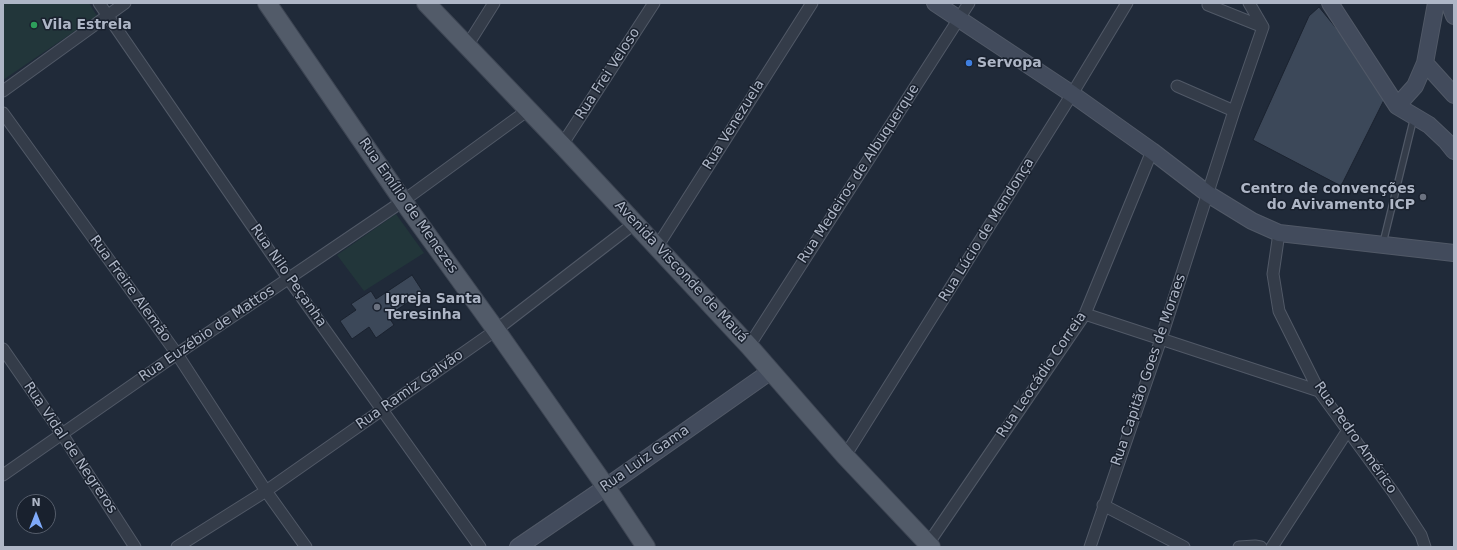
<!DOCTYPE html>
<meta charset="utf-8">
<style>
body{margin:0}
#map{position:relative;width:1457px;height:550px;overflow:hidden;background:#202a39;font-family:"DejaVu Sans",sans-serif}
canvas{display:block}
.frame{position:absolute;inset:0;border:4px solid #aeb6c6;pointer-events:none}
.north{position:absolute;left:16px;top:494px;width:40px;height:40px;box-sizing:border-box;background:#19212e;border:1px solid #555d6b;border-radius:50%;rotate:0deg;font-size:11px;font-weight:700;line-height:16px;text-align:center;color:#aeb6c6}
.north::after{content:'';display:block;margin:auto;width:14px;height:18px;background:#7faafa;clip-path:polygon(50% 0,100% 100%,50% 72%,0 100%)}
</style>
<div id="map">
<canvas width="1457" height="550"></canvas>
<div class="frame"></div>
<div class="north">N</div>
</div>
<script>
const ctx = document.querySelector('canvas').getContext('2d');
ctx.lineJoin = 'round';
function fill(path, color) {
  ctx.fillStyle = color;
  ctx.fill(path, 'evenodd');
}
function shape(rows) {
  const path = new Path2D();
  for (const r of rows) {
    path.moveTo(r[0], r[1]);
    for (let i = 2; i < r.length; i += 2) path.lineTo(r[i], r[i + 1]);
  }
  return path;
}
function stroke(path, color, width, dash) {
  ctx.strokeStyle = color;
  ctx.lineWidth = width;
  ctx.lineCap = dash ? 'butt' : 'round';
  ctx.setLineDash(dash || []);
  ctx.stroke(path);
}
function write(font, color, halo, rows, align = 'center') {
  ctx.font = font + ' "DejaVu Sans",sans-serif';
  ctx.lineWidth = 3;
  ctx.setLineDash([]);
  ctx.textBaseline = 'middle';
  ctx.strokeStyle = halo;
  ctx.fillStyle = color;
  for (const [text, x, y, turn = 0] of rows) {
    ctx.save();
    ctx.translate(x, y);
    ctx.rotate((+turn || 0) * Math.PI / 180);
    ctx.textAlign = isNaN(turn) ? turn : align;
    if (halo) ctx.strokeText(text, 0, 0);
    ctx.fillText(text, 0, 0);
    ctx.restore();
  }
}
const green = shape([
 [3,3,89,3,97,16,3,80],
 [396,214,424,253,364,291,337,255]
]);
const building = shape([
 [1319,7,1388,92,1341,186,1253,140,1309,16,1319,7],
 [412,275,423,292,388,316,394,325,376,338,369,327,352,339,340,321,356,310,351,304,371,291,376,299,412,275]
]);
const lane = shape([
 [1383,243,1414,117]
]);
const street = shape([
 [99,3,288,278,480,547],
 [1208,5,1263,27],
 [467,46,494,3],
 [3,91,125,3],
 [1234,111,1263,27,1249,3],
 [3,113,177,354,266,491,306,547],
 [562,145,654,3],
 [1279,233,1273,274,1279,311,1319,391,1393,492,1421,535,1425,547],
 [657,247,812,3],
 [1085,314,1319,391],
 [749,346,969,3],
 [3,349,62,434,135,547],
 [845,456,1072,94,1127,3],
 [3,475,177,354,403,201,528,110],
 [1103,505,1184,547],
 [928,544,1085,314,1152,151],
 [177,547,266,491,496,330,635,223],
 [1090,547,1161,339,1234,111,1177,86],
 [1239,547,1255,546,1261,547],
 [1272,547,1348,430]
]);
const secondary = shape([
 [935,3,1072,94,1152,151,1208,194,1252,221,1279,233,1454,253],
 [1330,3,1397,106,1429,125,1446,141,1454,151],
 [1449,3,1454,16],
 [1425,63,1454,95],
 [1397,106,1415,86,1425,63,1436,3],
 [518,547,606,487,771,371]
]);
const primary = shape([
 [267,3,403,201,496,330,606,487,646,547],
 [426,3,562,145,749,346,845,456,931,547]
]);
const markers = [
 [34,25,4,"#2e9e5b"],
 [969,63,4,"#3f7fe0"],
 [1423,197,4,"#6b7280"],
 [377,307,4,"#6b7280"]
];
const poiNames = [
 ["Vila Estrela",42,25],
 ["Servopa",977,63],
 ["Centro de convenções",1415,189,"right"],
 ["do Avivamento ICP",1415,205,"right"],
 ["Igreja Santa",385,299],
 ["Teresinha",385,315]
];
const streetNames = [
 ["Rua Frei Veloso",608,74,-57],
 ["Rua Venezuela",734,125,-58],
 ["Rua Medeiros de Albuquerque",859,174,-57],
 ["Rua Emílio de Menezes",408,206,55],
 ["Rua Lúcio de Mendonça",987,230,-58],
 ["Avenida Visconde de Mauá",681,272,47],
 ["Rua Nilo Peçanha",288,276,55],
 ["Rua Freire Alemão",130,289,54],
 ["Rua Euzébio de Mattos",207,334,-34],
 ["Rua Capitão Goes de Moraes",1149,370,-71],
 ["Rua Leocádio Correia",1042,375,-56],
 ["Rua Ramiz Galvão",410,390,-35],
 ["Rua Pedro Américo",1355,438,55],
 ["Rua Vidal de Negreros",70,448,56],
 ["Rua Luiz Gama",645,459,-35]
];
fill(green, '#22363a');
fill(building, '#3c4859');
stroke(building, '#1b2330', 1);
stroke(lane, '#515967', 8);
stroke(street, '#515967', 13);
stroke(secondary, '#515967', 18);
stroke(primary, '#3d4553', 20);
stroke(lane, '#343c49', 5.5);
stroke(street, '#343c49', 11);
stroke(secondary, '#424b5c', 16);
stroke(primary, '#525b69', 18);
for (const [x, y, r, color] of markers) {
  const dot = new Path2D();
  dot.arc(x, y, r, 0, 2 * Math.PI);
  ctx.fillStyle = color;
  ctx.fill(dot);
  stroke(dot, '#19212e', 1.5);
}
write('bold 14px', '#aeb6c6', '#19212e', poiNames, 'left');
write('14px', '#aeb6c6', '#19212e', streetNames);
</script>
